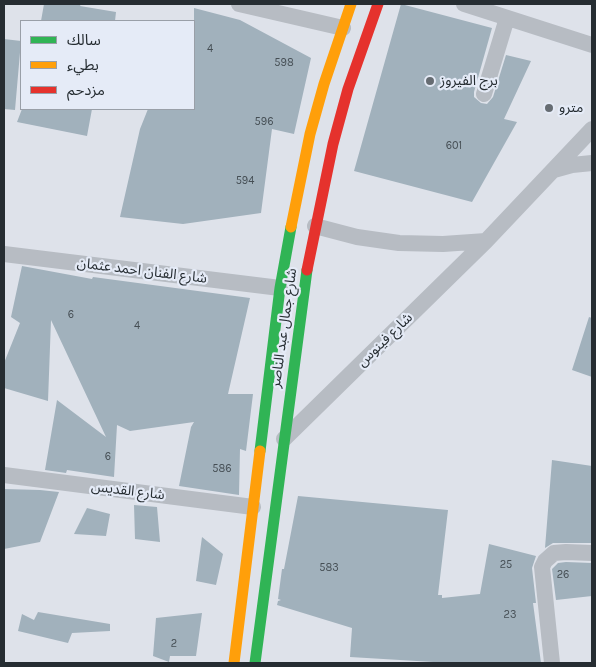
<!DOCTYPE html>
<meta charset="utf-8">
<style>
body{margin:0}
#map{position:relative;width:596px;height:667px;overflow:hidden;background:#dee2ea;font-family:Karla,"Noto Sans Arabic",sans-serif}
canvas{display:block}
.frame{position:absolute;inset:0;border:5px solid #262d32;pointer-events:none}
.legend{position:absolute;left:20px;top:20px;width:175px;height:90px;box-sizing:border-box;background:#e5ebf7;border:1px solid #999fa8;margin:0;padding:6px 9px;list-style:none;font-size:15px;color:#262d32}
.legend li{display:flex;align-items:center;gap:10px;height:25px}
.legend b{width:25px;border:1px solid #999fa8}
</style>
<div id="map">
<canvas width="596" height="667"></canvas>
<div class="frame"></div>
<ul class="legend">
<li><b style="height:6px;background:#30b455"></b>سالك</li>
<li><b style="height:6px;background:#ff9f0a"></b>بطيء</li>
<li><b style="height:6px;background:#e5322d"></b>مزدحم</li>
</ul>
</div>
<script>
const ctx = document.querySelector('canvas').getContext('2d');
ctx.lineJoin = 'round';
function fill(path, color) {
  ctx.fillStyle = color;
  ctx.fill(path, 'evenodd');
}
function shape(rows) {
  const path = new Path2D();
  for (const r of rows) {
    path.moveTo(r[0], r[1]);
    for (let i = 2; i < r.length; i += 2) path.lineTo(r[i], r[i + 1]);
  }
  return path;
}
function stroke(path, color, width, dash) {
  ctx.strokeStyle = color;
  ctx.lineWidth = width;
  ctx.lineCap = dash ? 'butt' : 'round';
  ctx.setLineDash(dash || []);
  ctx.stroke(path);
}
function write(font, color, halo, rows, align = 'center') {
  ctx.font = font + ' Karla,"Noto Sans Arabic",sans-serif';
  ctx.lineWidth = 4.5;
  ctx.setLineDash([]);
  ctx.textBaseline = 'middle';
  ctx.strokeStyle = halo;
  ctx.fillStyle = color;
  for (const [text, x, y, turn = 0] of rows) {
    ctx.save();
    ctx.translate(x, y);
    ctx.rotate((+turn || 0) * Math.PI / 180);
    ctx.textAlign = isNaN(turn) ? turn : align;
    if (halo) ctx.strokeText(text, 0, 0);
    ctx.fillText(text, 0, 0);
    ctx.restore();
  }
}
const building = shape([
 [44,4,81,4,80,6,116,12,115,21,41,21],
 [401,4,492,28,474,92,474,97,481,103,487,104,493,97,506,55,531,61,504,119,517,122,472,202,354,171],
 [194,8,240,20,311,58,294,134,272,129,261,213,183,224,120,217,140,129,148,109,194,109],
 [4,39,21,41,15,110,4,109],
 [22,109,92,109,87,136,17,122],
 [22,266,92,279,93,277,250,298,228,394,253,394,246,451,240,449,239,495,179,486,191,427,194,422,130,431,117,425,114,477,67,470,66,473,45,470,57,400,106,437,51,320,48,401,4,388,4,363,20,323,11,317],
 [589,317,592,318,592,377,572,370],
 [552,460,592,466,592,543,553,543,545,548],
 [4,489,40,490,59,492,40,542,4,549],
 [298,496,448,510,438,595,442,595,442,598,480,594,489,544,536,556,532,568,536,603,533,603,541,663,450,663,350,657,352,628,277,605,278,601,281,600,278,599,282,569,284,569],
 [134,505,157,507,160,542,135,539],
 [87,508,110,514,106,536,74,534],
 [202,537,223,554,216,585,196,581],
 [566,562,592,563,592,596,556,600,552,569,558,563],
 [38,612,110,624,110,631,72,633,68,643,18,631,22,614,34,620],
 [202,613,196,656,170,656,169,662,153,656,156,618]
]);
const street = shape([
 [239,4,343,28],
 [464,4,592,45],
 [484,94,507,18],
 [554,170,572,165,592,163],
 [315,226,357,237,399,243,443,244,486,241],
 [4,254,280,288],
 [284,439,486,241,592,129],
 [4,475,253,507],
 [552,663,542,567,545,561,554,553,566,552,592,553]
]);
const fast = shape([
 [260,451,280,288,291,227],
 [255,663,307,270]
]);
const slow = shape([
 [291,227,310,134,324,84,351,4],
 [234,663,260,451]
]);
const jam = shape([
 [307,270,333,144,348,89,378,4]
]);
const markers = [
 [430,81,5,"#666c72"],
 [549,108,5,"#666c72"]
];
const numberNames = [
 ["4",210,49],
 ["598",284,63],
 ["596",264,122],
 ["601",454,146],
 ["594",245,181],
 ["6",71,315],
 ["4",137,326],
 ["6",108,457],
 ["586",222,469],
 ["25",506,565],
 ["583",329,568],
 ["26",563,575],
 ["23",510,615],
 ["2",174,644]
];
const poiNames = [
 ["برج الفيروز",440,81],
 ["مترو",559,108]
];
const streetNames = [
 ["شارع الفنان احمد عثمان",142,271,7],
 ["شارع جمال عبد الناصر",284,328,-82],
 ["شارع فينوس",385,340,-44],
 ["شارع القديس",128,491,7]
];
fill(building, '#a1b1bc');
stroke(street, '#b7bcc3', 16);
stroke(fast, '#30b455', 11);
stroke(slow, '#ff9f0a', 11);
stroke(jam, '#e5322d', 11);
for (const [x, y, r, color] of markers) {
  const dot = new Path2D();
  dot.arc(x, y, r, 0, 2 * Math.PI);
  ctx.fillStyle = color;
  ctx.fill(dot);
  stroke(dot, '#e5ebf7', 2);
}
write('11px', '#454e54', null, numberNames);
write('14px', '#262d32', '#e5ebf7', poiNames, 'left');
write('14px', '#262d32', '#e5ebf7', streetNames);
</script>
